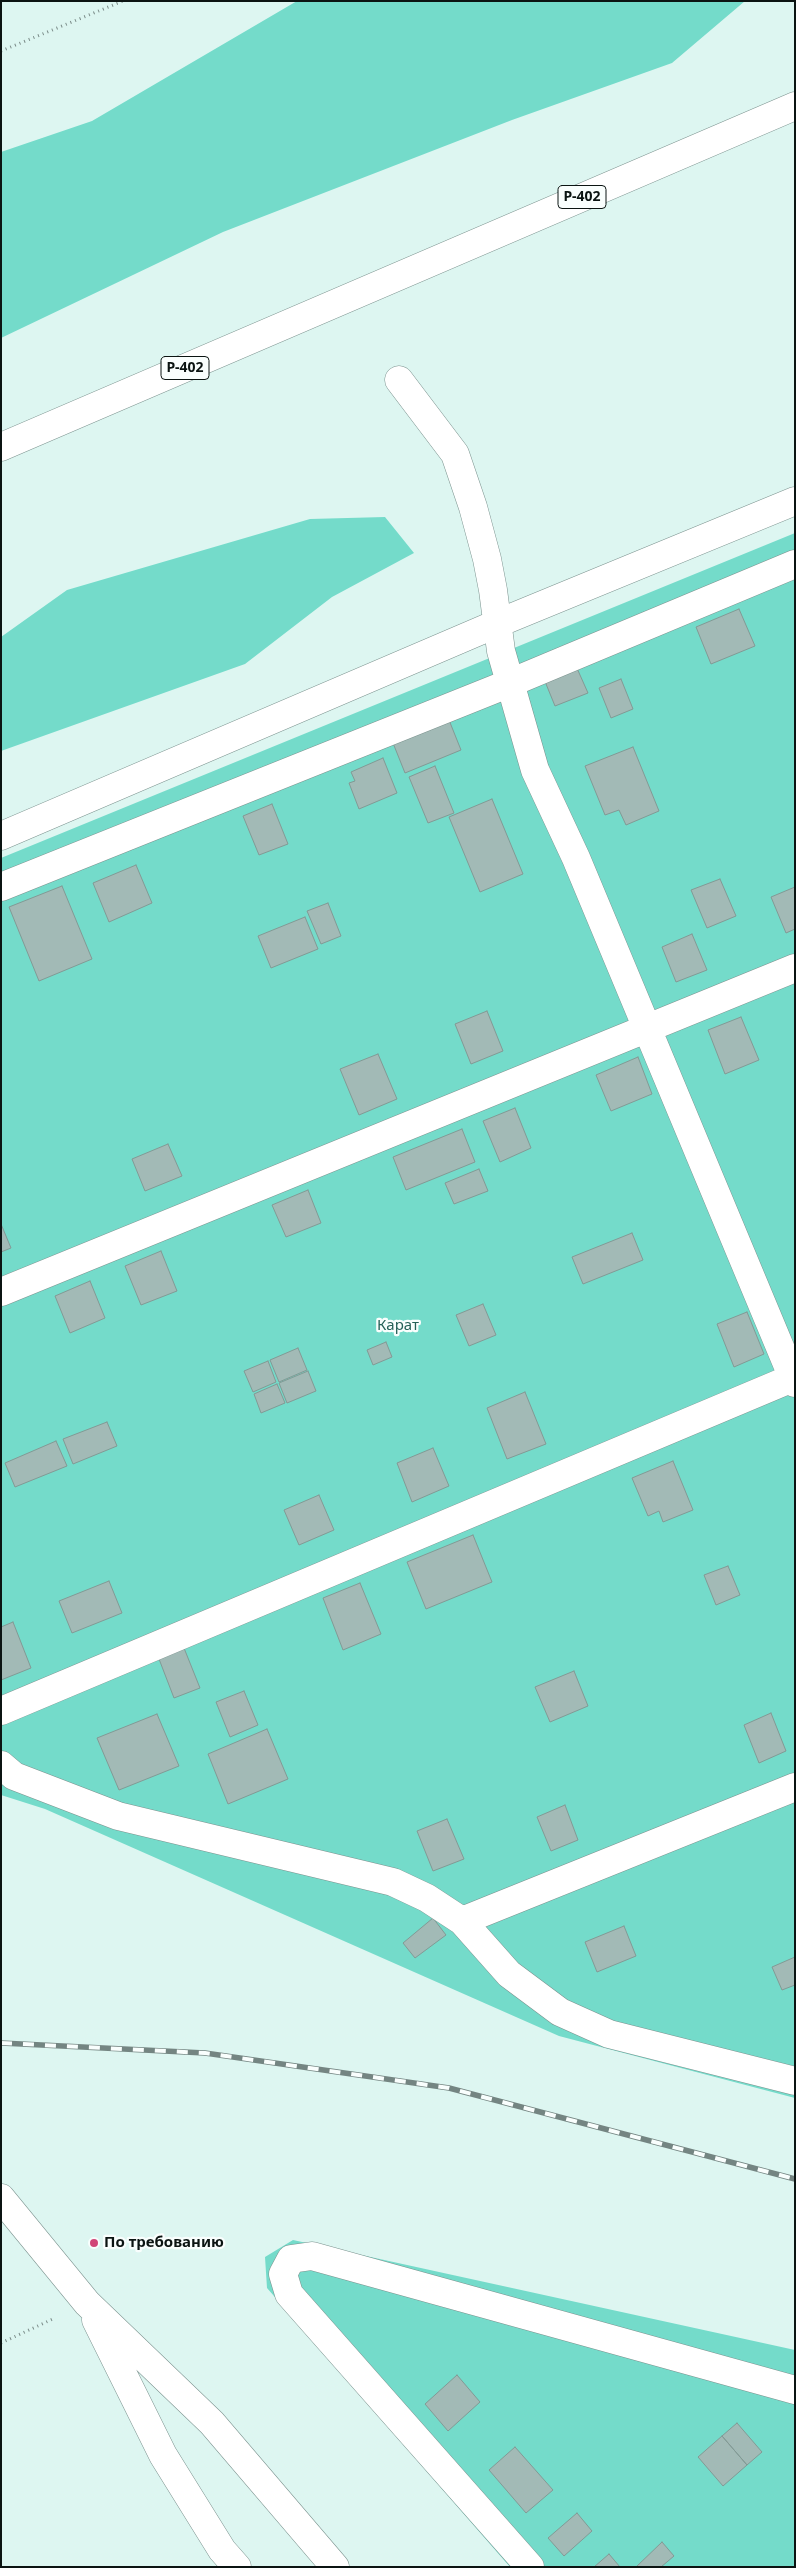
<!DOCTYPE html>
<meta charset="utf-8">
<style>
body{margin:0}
#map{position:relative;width:796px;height:2568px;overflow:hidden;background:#ddf6f1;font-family:"Noto Sans",sans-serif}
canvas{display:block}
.frame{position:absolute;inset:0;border:2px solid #0b1412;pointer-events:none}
</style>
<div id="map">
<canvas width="796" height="2568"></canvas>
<div class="frame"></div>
</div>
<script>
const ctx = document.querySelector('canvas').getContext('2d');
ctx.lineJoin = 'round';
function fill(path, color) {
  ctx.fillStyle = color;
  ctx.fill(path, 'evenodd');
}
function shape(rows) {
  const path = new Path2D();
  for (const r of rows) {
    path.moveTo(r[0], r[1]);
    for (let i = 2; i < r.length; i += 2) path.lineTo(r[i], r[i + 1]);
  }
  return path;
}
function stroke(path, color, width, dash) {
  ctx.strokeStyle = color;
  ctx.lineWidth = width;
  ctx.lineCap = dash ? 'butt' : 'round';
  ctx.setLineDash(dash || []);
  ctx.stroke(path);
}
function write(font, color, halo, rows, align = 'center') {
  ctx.font = font + ' "Noto Sans",sans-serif';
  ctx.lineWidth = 4.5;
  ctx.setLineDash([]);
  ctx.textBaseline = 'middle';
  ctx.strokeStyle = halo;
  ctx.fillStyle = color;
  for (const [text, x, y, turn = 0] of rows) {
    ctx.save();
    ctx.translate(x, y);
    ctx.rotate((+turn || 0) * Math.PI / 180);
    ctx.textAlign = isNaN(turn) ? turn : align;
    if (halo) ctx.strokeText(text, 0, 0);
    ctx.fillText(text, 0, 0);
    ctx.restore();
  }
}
const green = shape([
 [297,1,745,1,672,63,512,120,223,232,1,338,1,152,92,121],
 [385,517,414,553,332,597,245,664,1,751,1,637,67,590,310,519],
 [795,533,795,2098,559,2036,45,1809,1,1795,1,858],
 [293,2240,795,2350,795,2567,510,2567,267,2288,265,2257]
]);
const building = shape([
 [739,609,755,646,711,664,696,627,739,609],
 [576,666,588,693,555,706,544,679,576,666],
 [621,679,633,709,611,718,599,688,621,679],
 [447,715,461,750,405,773,391,738,447,715],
 [633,747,659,811,626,825,619,810,605,815,585,766,633,747],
 [383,758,397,793,359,809,349,783,355,781,351,772,383,758],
 [435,766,454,813,428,823,409,777,435,766],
 [492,799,523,874,480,892,449,817,492,799],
 [272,804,288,844,259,855,243,816,272,804],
 [136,865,152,903,109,922,93,883,136,865],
 [720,879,736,916,707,928,691,890,720,879],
 [62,886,92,959,39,981,9,907,62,886],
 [795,887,795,929,786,933,771,897,795,887],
 [328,903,341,936,321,944,307,911,328,903],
 [305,917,318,949,271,968,258,936,305,917],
 [692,934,707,970,676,982,662,947,692,934],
 [487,1011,503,1051,471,1064,455,1024,487,1011],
 [741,1017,759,1060,725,1074,708,1030,741,1017],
 [378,1054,397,1099,359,1115,340,1069,378,1054],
 [638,1057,652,1094,611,1111,596,1075,638,1057],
 [515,1108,531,1148,500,1162,483,1121,515,1108],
 [462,1129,475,1162,406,1190,393,1157,462,1129],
 [168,1144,182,1176,145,1191,132,1159,168,1144],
 [479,1169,488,1191,454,1204,445,1183,479,1169],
 [308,1190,321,1223,286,1237,272,1205,308,1190],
 [1,1224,11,1248,1,1252,1,1224],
 [632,1233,643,1260,583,1284,572,1257,632,1233],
 [161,1251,177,1291,141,1305,125,1266,161,1251],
 [90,1281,105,1318,70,1333,55,1296,90,1281],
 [483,1304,496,1335,469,1346,456,1315,483,1304],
 [747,1312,764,1354,734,1367,717,1324,747,1312],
 [386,1342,392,1357,373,1365,367,1350,386,1342],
 [298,1348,307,1370,279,1382,270,1360,298,1348],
 [268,1361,276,1382,253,1392,244,1371,268,1361],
 [308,1371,316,1391,287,1403,279,1383,308,1371],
 [277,1384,285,1403,261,1413,254,1394,277,1384],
 [525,1392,546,1444,507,1459,487,1408,525,1392],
 [107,1422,117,1446,73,1464,63,1439,107,1422],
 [56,1441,67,1466,15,1487,5,1463,56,1441],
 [433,1448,449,1486,412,1502,397,1463,433,1448],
 [673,1461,693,1510,663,1522,659,1511,648,1516,632,1478,673,1461],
 [319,1495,334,1530,299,1545,284,1510,319,1495],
 [473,1535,492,1582,426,1609,407,1562,473,1535],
 [728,1566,740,1595,716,1605,704,1575,728,1566],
 [109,1581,122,1613,72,1633,59,1601,109,1581],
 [360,1583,381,1634,343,1650,323,1598,360,1583],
 [13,1622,31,1668,1,1680,1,1627,13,1622],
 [184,1648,200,1688,174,1698,159,1659,184,1648],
 [574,1671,588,1706,550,1722,535,1687,574,1671],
 [244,1691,258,1725,230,1737,216,1702,244,1691],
 [771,1713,786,1751,759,1763,744,1725,771,1713],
 [157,1714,179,1766,119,1790,97,1738,157,1714],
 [267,1729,288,1779,228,1804,208,1754,267,1729],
 [565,1805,578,1840,551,1851,537,1817,565,1805],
 [447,1819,464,1859,433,1871,417,1831,447,1819],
 [433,1918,446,1935,415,1958,403,1943,433,1918],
 [624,1926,636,1956,597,1972,585,1942,624,1926],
 [795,1957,795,1985,782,1990,772,1967,795,1957],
 [457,2375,480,2402,448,2431,425,2404,457,2375],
 [737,2423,762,2452,747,2465,722,2436,737,2423],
 [722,2436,747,2465,723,2486,698,2457,722,2436],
 [515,2447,553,2490,526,2513,489,2470,515,2447],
 [577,2513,592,2531,564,2556,548,2538,577,2513],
 [662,2542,674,2556,661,2567,636,2567,662,2542],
 [609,2554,620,2567,594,2567,609,2554]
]);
const path = shape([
 [1,51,123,1],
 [1,2343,55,2318]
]);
const minor = shape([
 [399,380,455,454,473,507,487,559,493,590,501,651,535,770,576,858,795,1383],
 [1,836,496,624,795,501],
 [1,887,510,683,795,564],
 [1,1292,795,968],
 [1,1711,795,1377],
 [1,1765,14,1776,118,1816,393,1882,427,1898,462,1921,795,1787],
 [462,1921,509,1974,560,2012,609,2034,795,2081],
 [1,2198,87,2303,212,2423,335,2567],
 [96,2320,163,2455,222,2550,237,2567],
 [530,2567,289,2294,283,2274,291,2259,312,2256,795,2390]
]);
const major = shape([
 [1,447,795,106]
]);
const rail = shape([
 [1,2043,205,2053,449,2088,795,2179]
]);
const markers = [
 [94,2243,5,"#d14577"]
];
const shields = [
 [582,197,48],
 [185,368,48]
];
const shieldNames = [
 ["Р-402",582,197],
 ["Р-402",185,368]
];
const parkNames = [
 ["Карат",398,1326]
];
const poiNames = [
 ["По требованию",104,2243]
];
fill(green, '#74dbca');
fill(building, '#a2bab6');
stroke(building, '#829a95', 1);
stroke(minor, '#7c938f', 29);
stroke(major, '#7c938f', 29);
stroke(path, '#7b8c89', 3, [1, 4]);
stroke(minor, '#fff', 28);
stroke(major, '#fff', 28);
stroke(rail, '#748582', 5.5);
stroke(rail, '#f9fefd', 4, [11]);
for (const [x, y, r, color] of markers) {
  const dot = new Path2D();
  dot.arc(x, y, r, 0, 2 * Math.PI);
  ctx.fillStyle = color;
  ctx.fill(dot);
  stroke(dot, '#f9fefd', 2);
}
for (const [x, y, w] of shields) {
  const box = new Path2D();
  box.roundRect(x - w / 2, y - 11.5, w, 23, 4);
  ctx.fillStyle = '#f9fefd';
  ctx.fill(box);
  stroke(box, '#0b1412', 1);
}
write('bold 14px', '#0b1412', null, shieldNames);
write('15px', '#266158', '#f9fefd', parkNames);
write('bold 15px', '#0b1412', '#f9fefd', poiNames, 'left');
</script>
